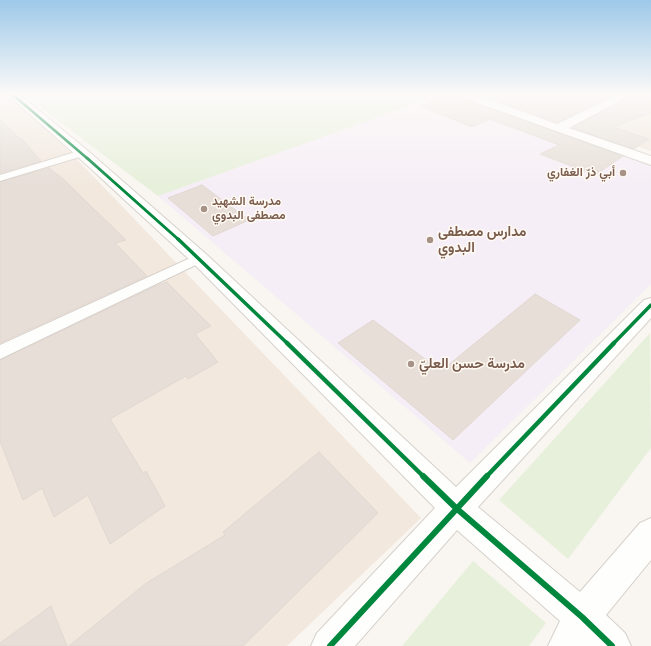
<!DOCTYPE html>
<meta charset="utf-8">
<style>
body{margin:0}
canvas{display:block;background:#f9f5f0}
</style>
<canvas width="651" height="646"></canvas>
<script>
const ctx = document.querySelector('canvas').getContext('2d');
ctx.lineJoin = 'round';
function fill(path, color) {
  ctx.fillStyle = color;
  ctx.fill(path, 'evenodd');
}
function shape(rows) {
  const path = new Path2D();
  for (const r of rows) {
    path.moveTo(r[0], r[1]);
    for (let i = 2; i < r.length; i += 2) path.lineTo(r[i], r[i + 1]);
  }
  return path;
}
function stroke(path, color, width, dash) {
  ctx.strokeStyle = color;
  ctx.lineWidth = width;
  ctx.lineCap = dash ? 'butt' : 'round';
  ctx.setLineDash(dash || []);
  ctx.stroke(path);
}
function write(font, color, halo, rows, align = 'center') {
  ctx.font = font + ' Karla,Vazirmatn,sans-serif';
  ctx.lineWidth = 3;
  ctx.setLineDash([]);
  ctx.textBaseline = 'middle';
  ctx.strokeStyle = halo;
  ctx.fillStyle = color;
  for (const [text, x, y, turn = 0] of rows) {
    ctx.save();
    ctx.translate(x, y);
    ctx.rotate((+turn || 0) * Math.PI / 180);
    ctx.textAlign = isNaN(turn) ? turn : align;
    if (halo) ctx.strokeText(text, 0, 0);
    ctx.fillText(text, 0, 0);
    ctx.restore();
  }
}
const residential = shape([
 [0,94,6,94,70,152,421,518,287,646,0,646],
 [482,94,651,94,651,151]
]);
const education = shape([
 [442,94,452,94,651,166,651,284,470,463,158,196]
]);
const green = shape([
 [23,94,442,94,158,196],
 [650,333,651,448,568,559,499,500],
 [473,561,546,623,529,646,402,646]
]);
const building = shape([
 [456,94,458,97,623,156,595,175,540,154,559,145,490,119,472,127,420,106,456,94],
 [479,94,615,94,557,122,479,94],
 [634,94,651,94,651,113,613,127,649,139,634,149,573,128,634,94],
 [0,119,20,139,22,139,41,161,0,173,0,119],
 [49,168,62,178,126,240,115,243,147,276,0,343,0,182,49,168],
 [202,185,249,220,213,236,168,198,202,185],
 [167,282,211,326,195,334,218,362,188,379,186,376,110,419,143,473,146,471,165,506,110,544,88,495,54,517,42,488,23,500,0,441,0,360,156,286,167,282],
 [535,294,580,320,453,440,338,343,373,320,441,371,535,294],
 [319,452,378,513,243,646,69,646,145,584,225,535,223,532,319,452],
 [51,606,67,646,0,646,0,643,51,606]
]);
const lane = shape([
 [0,94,5,94,0,97,0,94],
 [82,150,87,153,86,155,0,181,0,175,82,150],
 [199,254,204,255,206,258,204,261,0,359,0,345,199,254]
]);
const street = shape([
 [7,94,19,94,87,150,206,254,456,487,644,300,651,298,651,318,478,507,580,592,640,523,651,518,651,560,606,615,625,633,631,646,548,646,560,621,457,530,355,646,311,646,317,633,435,508,192,262,77,156,7,94],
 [457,94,474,94,557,124,619,94,633,94,569,128,651,156,651,165,458,96,457,94]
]);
const cyclewayFar4 = shape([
 [12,94,88,159]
]);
const cyclewayFar3 = shape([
 [87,158,179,240]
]);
const cyclewayFar2 = shape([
 [178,239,288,344],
 [613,344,651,305]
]);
const cyclewayFar1 = shape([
 [287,343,424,477],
 [486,477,614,343]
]);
const cycleway = shape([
 [423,476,456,508,582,617,612,646],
 [330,646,487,476]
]);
const markers = [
 [623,173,4,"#a69286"],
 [204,209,4,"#a69286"],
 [430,240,4,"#a69286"],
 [411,364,4,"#a69286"]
];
const farPoinames = [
 ["أبي ذرّ الغفاري",615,173],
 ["مدرسة الشهيد",212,202,"left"],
 ["مصطفى البدوي",212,216,"left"]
];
const poiNames = [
 ["مدارس مصطفى",438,232],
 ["البدوي",438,248],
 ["مدرسة حسن العليّ",419,364]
];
fill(residential, '#f2e8de');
fill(education, '#f6eef6');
fill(green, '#e7f0db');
fill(building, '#e6ded7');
stroke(building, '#e2d8d2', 1);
stroke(lane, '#d7d1cb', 2);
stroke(street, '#d7d1cb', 2);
fill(lane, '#fefefd');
fill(street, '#fefefd');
stroke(cyclewayFar4, '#00873e', 2.5);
stroke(cyclewayFar3, '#00873e', 3);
stroke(cyclewayFar2, '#00873e', 3.5);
stroke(cyclewayFar1, '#00873e', 4.5);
stroke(cycleway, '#00873e', 6);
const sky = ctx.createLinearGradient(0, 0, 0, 185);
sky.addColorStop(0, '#9ec9e9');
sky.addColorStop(0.51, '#fcfaf8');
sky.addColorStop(1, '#fcfaf800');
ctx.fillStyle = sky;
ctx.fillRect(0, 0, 651, 185);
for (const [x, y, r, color] of markers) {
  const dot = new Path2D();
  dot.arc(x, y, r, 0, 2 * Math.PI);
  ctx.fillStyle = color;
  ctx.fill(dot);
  stroke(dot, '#fffaf3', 1.5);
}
write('bold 12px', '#7a5c4d', '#fffaf3', farPoinames, 'right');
write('bold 14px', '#7a5c4d', '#fffaf3', poiNames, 'left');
</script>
